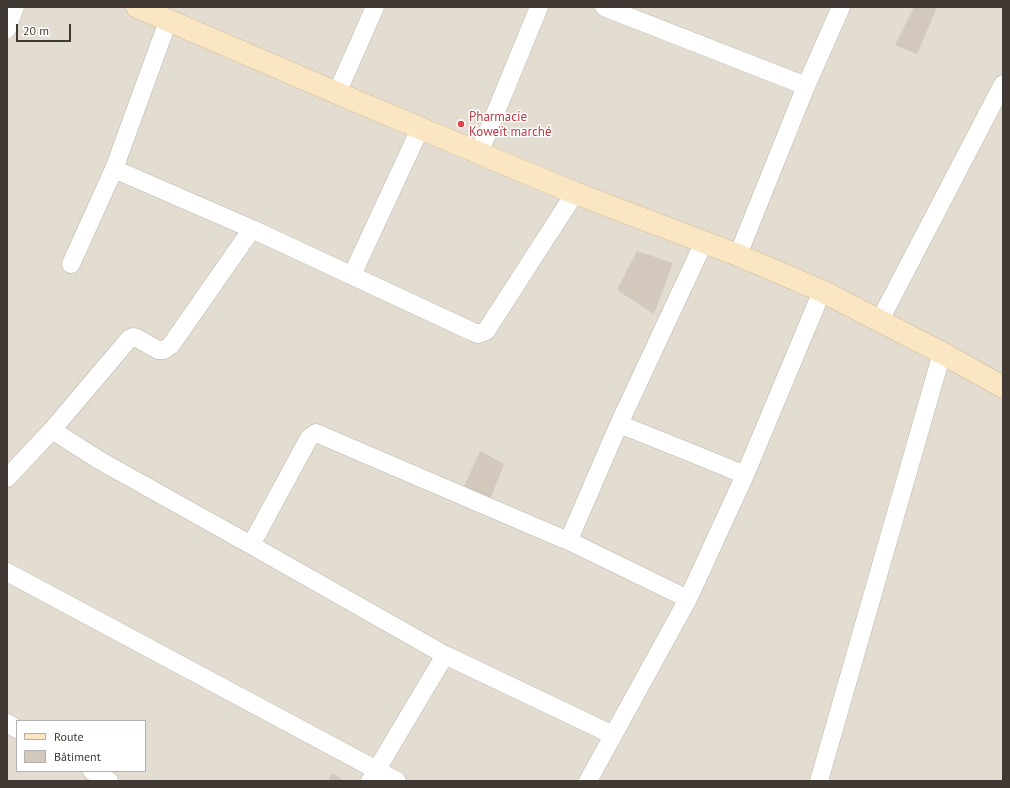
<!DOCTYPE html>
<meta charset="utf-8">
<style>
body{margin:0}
#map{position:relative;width:1010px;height:788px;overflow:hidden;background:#f0eae3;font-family:"PT Sans",sans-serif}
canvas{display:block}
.frame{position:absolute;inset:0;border:8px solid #413a34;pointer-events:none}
.legend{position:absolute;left:16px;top:720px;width:130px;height:52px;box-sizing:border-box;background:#fff;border:1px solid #b3b0ae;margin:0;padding:5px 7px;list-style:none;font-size:12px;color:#413a34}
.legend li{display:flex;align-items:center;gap:8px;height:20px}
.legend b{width:20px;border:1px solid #b3b0ae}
.scale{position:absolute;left:16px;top:24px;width:55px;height:18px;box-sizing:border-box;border:2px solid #413a34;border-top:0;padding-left:5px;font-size:12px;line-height:14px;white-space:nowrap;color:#413a34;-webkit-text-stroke:3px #fff;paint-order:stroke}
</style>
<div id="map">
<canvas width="1010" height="788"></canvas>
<div class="frame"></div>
<ul class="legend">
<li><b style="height:5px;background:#fae6c3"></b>Route</li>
<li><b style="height:11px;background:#d3c8bc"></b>Bâtiment</li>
</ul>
<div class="scale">20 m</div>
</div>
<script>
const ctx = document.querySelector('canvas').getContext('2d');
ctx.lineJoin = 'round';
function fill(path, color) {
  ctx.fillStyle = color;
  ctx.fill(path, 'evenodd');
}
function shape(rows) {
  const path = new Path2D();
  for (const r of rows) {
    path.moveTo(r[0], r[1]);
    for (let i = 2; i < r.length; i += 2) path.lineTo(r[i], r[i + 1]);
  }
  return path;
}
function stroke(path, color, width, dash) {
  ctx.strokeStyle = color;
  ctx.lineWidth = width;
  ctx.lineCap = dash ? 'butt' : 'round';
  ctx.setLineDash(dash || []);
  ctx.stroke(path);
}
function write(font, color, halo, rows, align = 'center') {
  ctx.font = font + ' "PT Sans",sans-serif';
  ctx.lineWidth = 3;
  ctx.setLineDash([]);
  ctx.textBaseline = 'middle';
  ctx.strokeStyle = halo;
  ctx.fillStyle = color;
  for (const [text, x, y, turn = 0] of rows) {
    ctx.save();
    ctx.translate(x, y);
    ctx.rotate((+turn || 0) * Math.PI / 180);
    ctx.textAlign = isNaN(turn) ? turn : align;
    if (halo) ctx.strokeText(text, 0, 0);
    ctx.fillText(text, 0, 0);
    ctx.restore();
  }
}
const residential = shape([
 [7,7,1003,7,1003,781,7,781],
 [17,721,145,721,145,771,17,771]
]);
const building = shape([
 [914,7,937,7,917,54,895,45],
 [637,251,673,263,654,314,617,290],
 [480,451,504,464,489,502,462,491],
 [332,773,344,781,328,781]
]);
const street = shape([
 [604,7,806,86],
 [7,29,15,7],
 [337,93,375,7],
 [479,153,539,7],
 [114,169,252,229,471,331,478,334,486,331,575,193],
 [252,229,171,345,164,350,158,350,137,338,133,337,129,339,52,430,99,460,251,545,445,655,613,735],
 [738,255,806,86,841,7],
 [71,264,114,169,168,21],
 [352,275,420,129],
 [880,320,1003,84],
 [619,424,694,454,745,475],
 [7,478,52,430],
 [567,540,571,535,619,424,704,242],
 [251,545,309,438,316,433,561,538,567,540,688,599],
 [7,572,397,781],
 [7,723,17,729],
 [92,771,109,781],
 [370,781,445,655],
 [588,781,688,599,745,475,822,291],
 [819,781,942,353]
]);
const secondary = shape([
 [137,7,337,93,479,153,575,193,738,255,822,291,942,353,1003,387]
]);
const markers = [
 [461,124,4,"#e0444e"]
];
const healthNames = [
 ["Pharmacie",469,117],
 ["Koweït marché",469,132]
];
fill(residential, '#e3dcd1');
fill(building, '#d3c8bc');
stroke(street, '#bdb4a9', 19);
stroke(secondary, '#d0ba98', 23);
stroke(street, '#fff', 18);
stroke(secondary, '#fae6c3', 22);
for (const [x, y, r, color] of markers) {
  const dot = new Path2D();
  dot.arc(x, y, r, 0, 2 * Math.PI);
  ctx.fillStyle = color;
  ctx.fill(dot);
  stroke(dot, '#fff', 1.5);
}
write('13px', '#be3a42', '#fff', healthNames, 'left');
</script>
